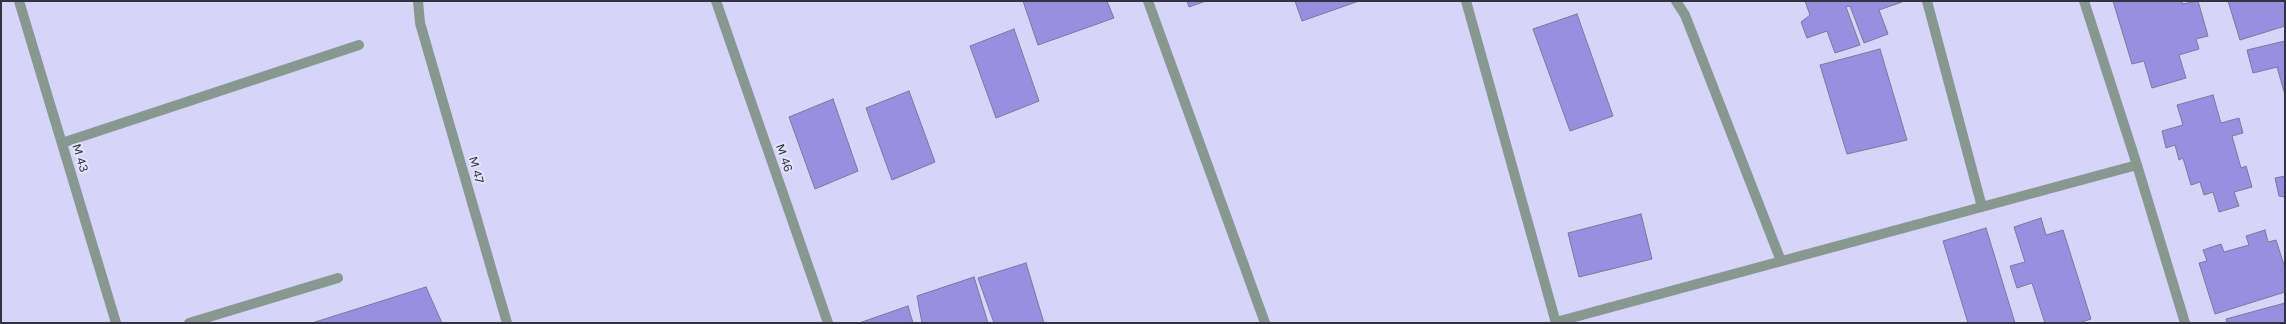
<!DOCTYPE html>
<style>
body{margin:0}
#map{position:relative;width:2286px;height:324px;overflow:hidden;background:#d7d4fa;font-family:Karla,sans-serif}
canvas{display:block}
.frame{position:absolute;inset:0;border:2px solid #333240;pointer-events:none}
</style>
<div id="map">
<canvas width="2286" height="324"></canvas>
<div class="frame"></div>
</div>
<script>
const ctx = document.querySelector('canvas').getContext('2d');
ctx.lineJoin = 'round';
function fill(path, color) {
  ctx.fillStyle = color;
  ctx.fill(path, 'evenodd');
}
function shape(rows) {
  const path = new Path2D();
  for (const r of rows) {
    path.moveTo(r[0], r[1]);
    for (let i = 2; i < r.length; i += 2) path.lineTo(r[i], r[i + 1]);
  }
  return path;
}
function stroke(path, color, width, dash) {
  ctx.strokeStyle = color;
  ctx.lineWidth = width;
  ctx.lineCap = dash ? 'butt' : 'round';
  ctx.setLineDash(dash || []);
  ctx.stroke(path);
}
function write(font, color, halo, rows, align = 'center') {
  ctx.font = font + ' Karla,sans-serif';
  ctx.lineWidth = 4;
  ctx.setLineDash([]);
  ctx.textBaseline = 'middle';
  ctx.strokeStyle = halo;
  ctx.fillStyle = color;
  for (const [text, x, y, turn = 0] of rows) {
    ctx.save();
    ctx.translate(x, y);
    ctx.rotate((+turn || 0) * Math.PI / 180);
    ctx.textAlign = isNaN(turn) ? turn : align;
    if (halo) ctx.strokeText(text, 0, 0);
    ctx.fillText(text, 0, 0);
    ctx.restore();
  }
}
const building = shape([
 [1023,1,1107,1,1114,18,1038,45,1023,1],
 [1187,1,1206,1,1189,7,1187,1],
 [1295,1,1359,1,1302,21,1295,1],
 [1805,1,1901,1,1902,2,1879,10,1888,34,1864,43,1850,6,1846,7,1860,45,1835,53,1827,31,1807,38,1801,22,1810,15,1805,1],
 [2113,1,2182,1,2182,4,2198,1,2208,36,2196,39,2199,49,2179,55,2186,78,2152,88,2144,61,2132,64,2113,1],
 [2228,1,2285,1,2285,26,2240,40,2228,1],
 [1577,14,1613,116,1570,131,1533,29,1577,14],
 [1014,29,1039,101,996,118,970,46,1014,29],
 [2285,41,2285,95,2277,67,2253,73,2247,50,2285,41],
 [1880,49,1907,140,1847,154,1820,65,1880,49],
 [909,91,935,162,892,180,866,108,909,91],
 [2213,95,2221,123,2239,118,2243,133,2232,136,2241,168,2246,166,2252,187,2234,192,2239,206,2219,212,2213,192,2204,195,2200,182,2191,185,2183,158,2179,160,2175,145,2166,148,2162,131,2183,125,2177,105,2213,95],
 [833,99,858,171,815,189,789,117,833,99],
 [2285,176,2285,197,2279,196,2275,178,2285,176],
 [1641,214,1652,259,1579,277,1568,233,1641,214],
 [2041,218,2046,235,2063,230,2091,319,2079,323,2045,323,2032,283,2017,288,2010,266,2025,262,2014,227,2041,218],
 [1986,228,2015,323,1968,323,1943,241,1986,228],
 [2265,230,2268,242,2276,240,2285,268,2285,292,2215,314,2199,263,2207,261,2203,250,2221,244,2224,252,2249,245,2246,236,2265,230],
 [1026,263,1044,323,994,323,978,278,1026,263],
 [974,277,988,323,922,323,917,296,974,277],
 [426,287,442,323,312,323,426,287],
 [2285,303,2285,323,2227,323,2226,319,2285,303],
 [908,306,913,323,859,323,908,306]
]);
const minor = shape([
 [19,1,116,323],
 [418,1,420,23,507,323],
 [716,1,828,323],
 [1148,1,1265,323],
 [1466,1,1556,323],
 [1676,1,1685,15,1781,261],
 [1927,1,1982,207],
 [62,143,359,45],
 [2137,165,2185,323],
 [1556,322,2137,165,2084,1],
 [189,323,338,278]
]);
const streetNames = [
 ["M 43",80,158,73],
 ["M 46",784,158,71],
 ["M 47",476,170,74]
];
fill(building, '#998fe0');
stroke(building, '#7b789a', 1);
stroke(minor, '#869890', 10);
write('13px', '#333240', '#e5e3fa', streetNames);
</script>
